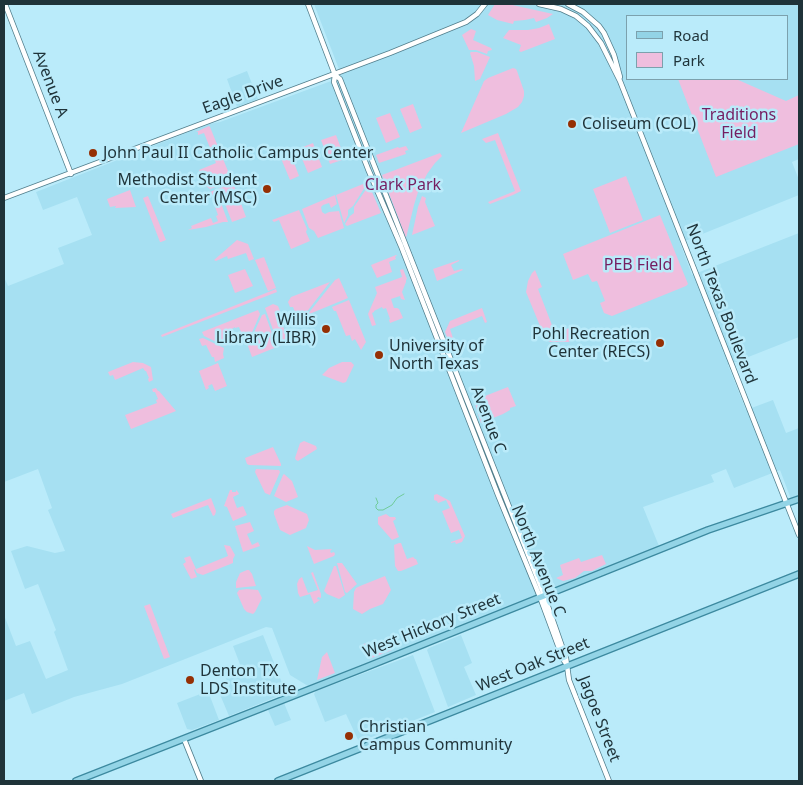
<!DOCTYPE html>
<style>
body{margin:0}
#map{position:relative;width:803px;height:785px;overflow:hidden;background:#baebfa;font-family:"Noto Sans",sans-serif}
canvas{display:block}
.frame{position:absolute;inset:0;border:5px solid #1f3339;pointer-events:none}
.legend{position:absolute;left:626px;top:15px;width:162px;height:65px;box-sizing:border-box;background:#baebfa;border:1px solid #7ca1ad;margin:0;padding:6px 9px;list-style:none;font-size:15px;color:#1f3339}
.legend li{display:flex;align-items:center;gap:10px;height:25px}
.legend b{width:25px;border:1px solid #7ca1ad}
</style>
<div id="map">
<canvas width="803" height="785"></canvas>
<div class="frame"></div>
<ul class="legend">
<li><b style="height:6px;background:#93d4e6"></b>Road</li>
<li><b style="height:14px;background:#efbede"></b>Park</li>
</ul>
</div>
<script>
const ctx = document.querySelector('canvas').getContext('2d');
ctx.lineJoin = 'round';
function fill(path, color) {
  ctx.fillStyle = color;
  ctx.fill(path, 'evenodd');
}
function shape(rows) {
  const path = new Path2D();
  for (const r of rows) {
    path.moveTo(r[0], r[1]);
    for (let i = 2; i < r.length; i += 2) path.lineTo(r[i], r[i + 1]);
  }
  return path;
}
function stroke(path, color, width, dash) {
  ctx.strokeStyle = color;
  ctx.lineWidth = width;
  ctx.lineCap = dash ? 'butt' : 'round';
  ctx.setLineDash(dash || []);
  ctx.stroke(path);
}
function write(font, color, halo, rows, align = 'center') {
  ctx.font = font + ' "Noto Sans",sans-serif';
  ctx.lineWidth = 5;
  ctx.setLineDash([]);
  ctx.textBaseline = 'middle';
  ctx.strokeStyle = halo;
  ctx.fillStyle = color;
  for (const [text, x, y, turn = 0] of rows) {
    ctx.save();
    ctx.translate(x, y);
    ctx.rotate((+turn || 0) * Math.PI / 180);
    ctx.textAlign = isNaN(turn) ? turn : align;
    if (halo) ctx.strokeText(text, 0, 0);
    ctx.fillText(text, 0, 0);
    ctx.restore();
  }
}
const built = shape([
 [314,4,799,4,799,159,792,162,799,180,799,195,680,243,692,275,799,233,799,337,728,365,746,410,773,400,786,433,799,428,799,495,791,499,780,470,734,488,726,469,711,475,714,482,643,507,659,546,308,686,290,675,272,628,266,627,122,684,74,697,32,714,24,693,4,701,4,615,16,646,30,641,46,679,68,670,54,632,56,630,38,584,25,589,11,551,27,546,55,553,65,551,48,510,52,508,38,469,4,482,4,277,8,286,64,264,58,248,92,235,77,197,43,210,36,192,209,124,220,122,342,77],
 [627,16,787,16,787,79,627,79],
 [247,71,258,99,237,107,227,79],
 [263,635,286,693,229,716,216,685,227,681,224,674,241,667,233,646],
 [461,635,472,663,464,667,476,695,448,707,427,650,429,648],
 [413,655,435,712,359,742,346,714,325,722,314,694,316,691],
 [208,691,219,720,192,730,187,729,177,703],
 [284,703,291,720,275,726,268,710]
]);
const green = shape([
 [495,4,508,4,553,14,547,18,536,22,534,18,525,20,514,21,513,24,497,20,488,15],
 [549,24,555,39,521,52,519,51,521,45,503,38,509,30,528,30,539,28],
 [471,29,476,31,473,40,491,48,492,50,488,51,487,54,476,50,469,50,462,35],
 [471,52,477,52,490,57,480,79,475,81,474,66,470,53],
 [513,68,516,69,517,71,524,91,524,96,522,102,518,107,506,114,461,133,484,81,488,78],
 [678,79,736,79,786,101,799,95,799,144,716,177],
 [413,104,422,128,410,133,400,109],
 [390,113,400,137,386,143,376,118],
 [209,126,210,127,232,181,210,189,205,185,199,170,216,163,204,133,198,135,198,132,196,132],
 [498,133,521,191,513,195,490,204,488,202,515,191,495,140,486,143,482,139],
 [336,135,345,159,330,164,321,140],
 [313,143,322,167,308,173,298,149],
 [406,146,409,151,408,150,405,151,406,154,379,163,376,155,398,147,399,148],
 [290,152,299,176,290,180,280,156],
 [440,153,442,156,435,163,427,174,418,192,414,205,406,238,382,175],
 [626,176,643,220,610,233,593,189],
 [368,182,353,206,348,210,348,215,344,223,336,195],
 [233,183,238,196,221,203,228,222,223,222,206,227,188,230,192,228,191,226,211,218,213,223,218,221,216,216,218,215,213,201,215,199,213,195,211,196,210,192],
 [369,185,381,213,347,226,345,224,350,216,354,213,354,207],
 [130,190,136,207,115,208,116,206,110,207,107,199],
 [335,195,337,204,331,208,329,203,323,205,321,207,322,212,325,214,329,212,339,211,344,228,318,238,314,231,309,228,302,209],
 [148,196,166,240,161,242,160,242,143,198],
 [422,196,426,198,425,202,435,226,412,235,418,207],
 [239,198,246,217,232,222,225,204],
 [299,210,307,229,306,232,310,241,291,249,279,220,274,222,272,220],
 [660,215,688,284,686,286,612,316,604,313,600,303,605,301,597,281,592,282,588,274,573,280,563,254],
 [237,240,248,244,254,259,249,261,246,253,228,259,227,256,216,261,214,260],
 [396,255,397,255,395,257,396,259,389,262,392,272,377,278,371,265],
 [264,257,276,288,268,291,255,260],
 [459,260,459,261,451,265,454,271,462,269,463,270,437,281,433,269],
 [245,269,253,286,235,293,228,275],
 [403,269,407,279,406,280,406,282,402,292,405,300,401,299,400,296,391,299,394,308,397,308,399,309,403,318,390,323,389,320,390,319,386,308,383,309,382,307,374,311,374,312,372,313,376,325,372,326,368,314,377,293,375,287,402,277,400,270],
 [535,270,542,287,538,289,555,333,575,326,576,332,574,332,575,334,573,335,574,337,572,338,573,340,568,342,551,342,548,341,545,338,526,292,528,281,532,273],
 [339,278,348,298,307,315,335,280],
 [330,282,302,318,298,319,293,307,290,307,288,302,291,297],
 [276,289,277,292,162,337,161,335],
 [349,300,366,342,361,350,355,339,352,341,350,335,346,336,336,311,334,311,332,307],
 [273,304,278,306,280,311,278,313,289,342,279,346,265,308],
 [482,308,487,322,485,323,482,316,450,329,454,341,450,337,447,337,445,332,450,321],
 [258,310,260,314,250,337,243,337,239,327,235,328,235,327,227,332,231,341,225,346,204,336,202,332],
 [265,314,277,347,252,357,248,346,262,315],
 [203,338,224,348,223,354,224,358,215,362,214,357,212,357,206,345,202,346,199,339],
 [133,362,143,363,151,367,153,380,149,382,148,379,149,378,146,371,145,371,143,368,115,380,113,375,110,376,108,372],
 [342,362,351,362,354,365,346,382,343,383,322,375,329,368],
 [218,363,227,386,215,391,212,384,208,386,209,388,206,390,199,371],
 [508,387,516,406,510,408,510,410,503,414,481,423,473,397,474,395,483,392,485,396],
 [156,388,158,391,159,391,176,411,131,429,125,415,157,403,156,400,158,399,155,392,153,392,152,389],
 [304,441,316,446,317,449,298,461,296,460,295,458,300,443],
 [273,447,281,464,281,466,249,465,247,464,245,458],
 [256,469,279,470,280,472,270,495,265,493,255,472],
 [284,474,292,481,298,497,286,502,274,496,283,475],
 [230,490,232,490,232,492,236,492,236,490,238,492,239,494,233,497,237,508,243,506,247,515,233,521,227,507,224,506],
 [437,494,450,501,465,536,462,542,456,544,455,542,451,543,451,542,462,538,459,530,451,533,442,511,450,508,446,500,438,503,437,501,434,500,434,495],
 [211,498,216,511,215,515,213,516,208,505,173,518,171,514],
 [287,505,307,514,309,520,306,528,290,535,280,530,274,514,274,511,276,509],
 [386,514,390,517,395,517,396,519,393,521,399,537,392,540,378,524,378,517],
 [250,522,254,531,247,534,252,545,258,542,260,546,243,552,235,526],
 [399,543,401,543,407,559,413,557,415,559,416,559,418,564,401,571,398,571,395,566,394,545],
 [224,545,230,546,235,555,233,559,233,563,203,575,197,573,195,569,194,570,197,577,191,579,183,564,186,562,184,558,190,556,196,569,228,556],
 [307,546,315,550,332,549,330,551,331,553,334,552,335,554,334,556,314,564],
 [602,555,606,564,592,571,584,571,575,578,563,581,556,578,563,575,560,565,579,558,581,562],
 [337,563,342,563,357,584,347,593,345,592],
 [334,566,336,566,345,595,339,599,327,594,324,591],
 [247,570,249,570,252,574,256,586,236,588,236,582,240,573],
 [313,572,321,594,321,598,318,597,317,599,320,600,314,604,310,594,300,597,298,593,297,584,299,579,302,577,308,593,318,590,311,573],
 [385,576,391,590,383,604,370,609,362,614,353,609,354,592,356,588,360,586],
 [247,589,258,590,262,598,255,612,253,614,247,612,244,609,237,593,239,590],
 [150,604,170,657,164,659,144,606],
 [388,642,392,650,369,659,363,644,368,643,370,649],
 [327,652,335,673,317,680,322,657]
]);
const stream = shape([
 [376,498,378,503,376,505,376,508,378,510,383,510,392,505,397,498,404,494]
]);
const minor = shape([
 [5,4,71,174],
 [308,4,335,75,334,82,368,169,401,246,498,495,540,597,563,659,567,665],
 [539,4,561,9,576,16,588,26,601,43,620,81,799,535],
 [568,4,583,12,599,26,604,33,614,55,620,77],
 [335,75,340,79,544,595,566,658,569,680,609,781],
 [4,198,390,53,466,22,477,14,485,4],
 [184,739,201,781]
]);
const major = shape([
 [76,781,364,668,708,530,799,499],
 [278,781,799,574]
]);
const markers = [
 [572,124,5,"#952f04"],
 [93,153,5,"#952f04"],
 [267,189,5,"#952f04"],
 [326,329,5,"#952f04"],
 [660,343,5,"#952f04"],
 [379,355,5,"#952f04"],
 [190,680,5,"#952f04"],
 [349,736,5,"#952f04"]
];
const streetNames = [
 ["Avenue A",50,84,69],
 ["Eagle Drive",243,95,-20],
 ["North Texas Boulevard",721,304,69],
 ["Avenue C",488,420,69],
 ["North Avenue C",538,561,68],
 ["West Hickory Street",432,626,-22],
 ["West Oak Street",533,665,-22],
 ["Jagoe Street",599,719,69]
];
const parkNames = [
 ["Traditions",739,115],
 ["Field",739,133],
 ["Clark Park",403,185],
 ["PEB Field",638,265]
];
const poiNames = [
 ["Coliseum (COL)",582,124],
 ["John Paul II Catholic Campus Center",103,153],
 ["Methodist Student",257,180,"right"],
 ["Center (MSC)",257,198,"right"],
 ["Willis",316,320,"right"],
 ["Library (LIBR)",316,338,"right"],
 ["Pohl Recreation",650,334,"right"],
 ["Center (RECS)",650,352,"right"],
 ["University of",389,346],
 ["North Texas",389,364],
 ["Denton TX",200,671],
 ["LDS Institute",200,689],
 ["Christian",359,727],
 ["Campus Community",359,745]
];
fill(built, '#a6e0f2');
fill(green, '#efbede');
stroke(stream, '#70cb9a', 1);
stroke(minor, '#517e8c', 6);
stroke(major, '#3c899f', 8);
stroke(minor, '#fff', 4.5);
stroke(major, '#93d4e6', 5.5);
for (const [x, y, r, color] of markers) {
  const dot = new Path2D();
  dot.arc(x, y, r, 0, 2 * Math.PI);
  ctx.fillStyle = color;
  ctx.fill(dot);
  stroke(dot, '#baebfa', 2);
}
write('16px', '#1f3339', '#baebfa', streetNames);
write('16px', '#751e61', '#baebfa', parkNames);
write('16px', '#1f3339', '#baebfa', poiNames, 'left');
</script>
